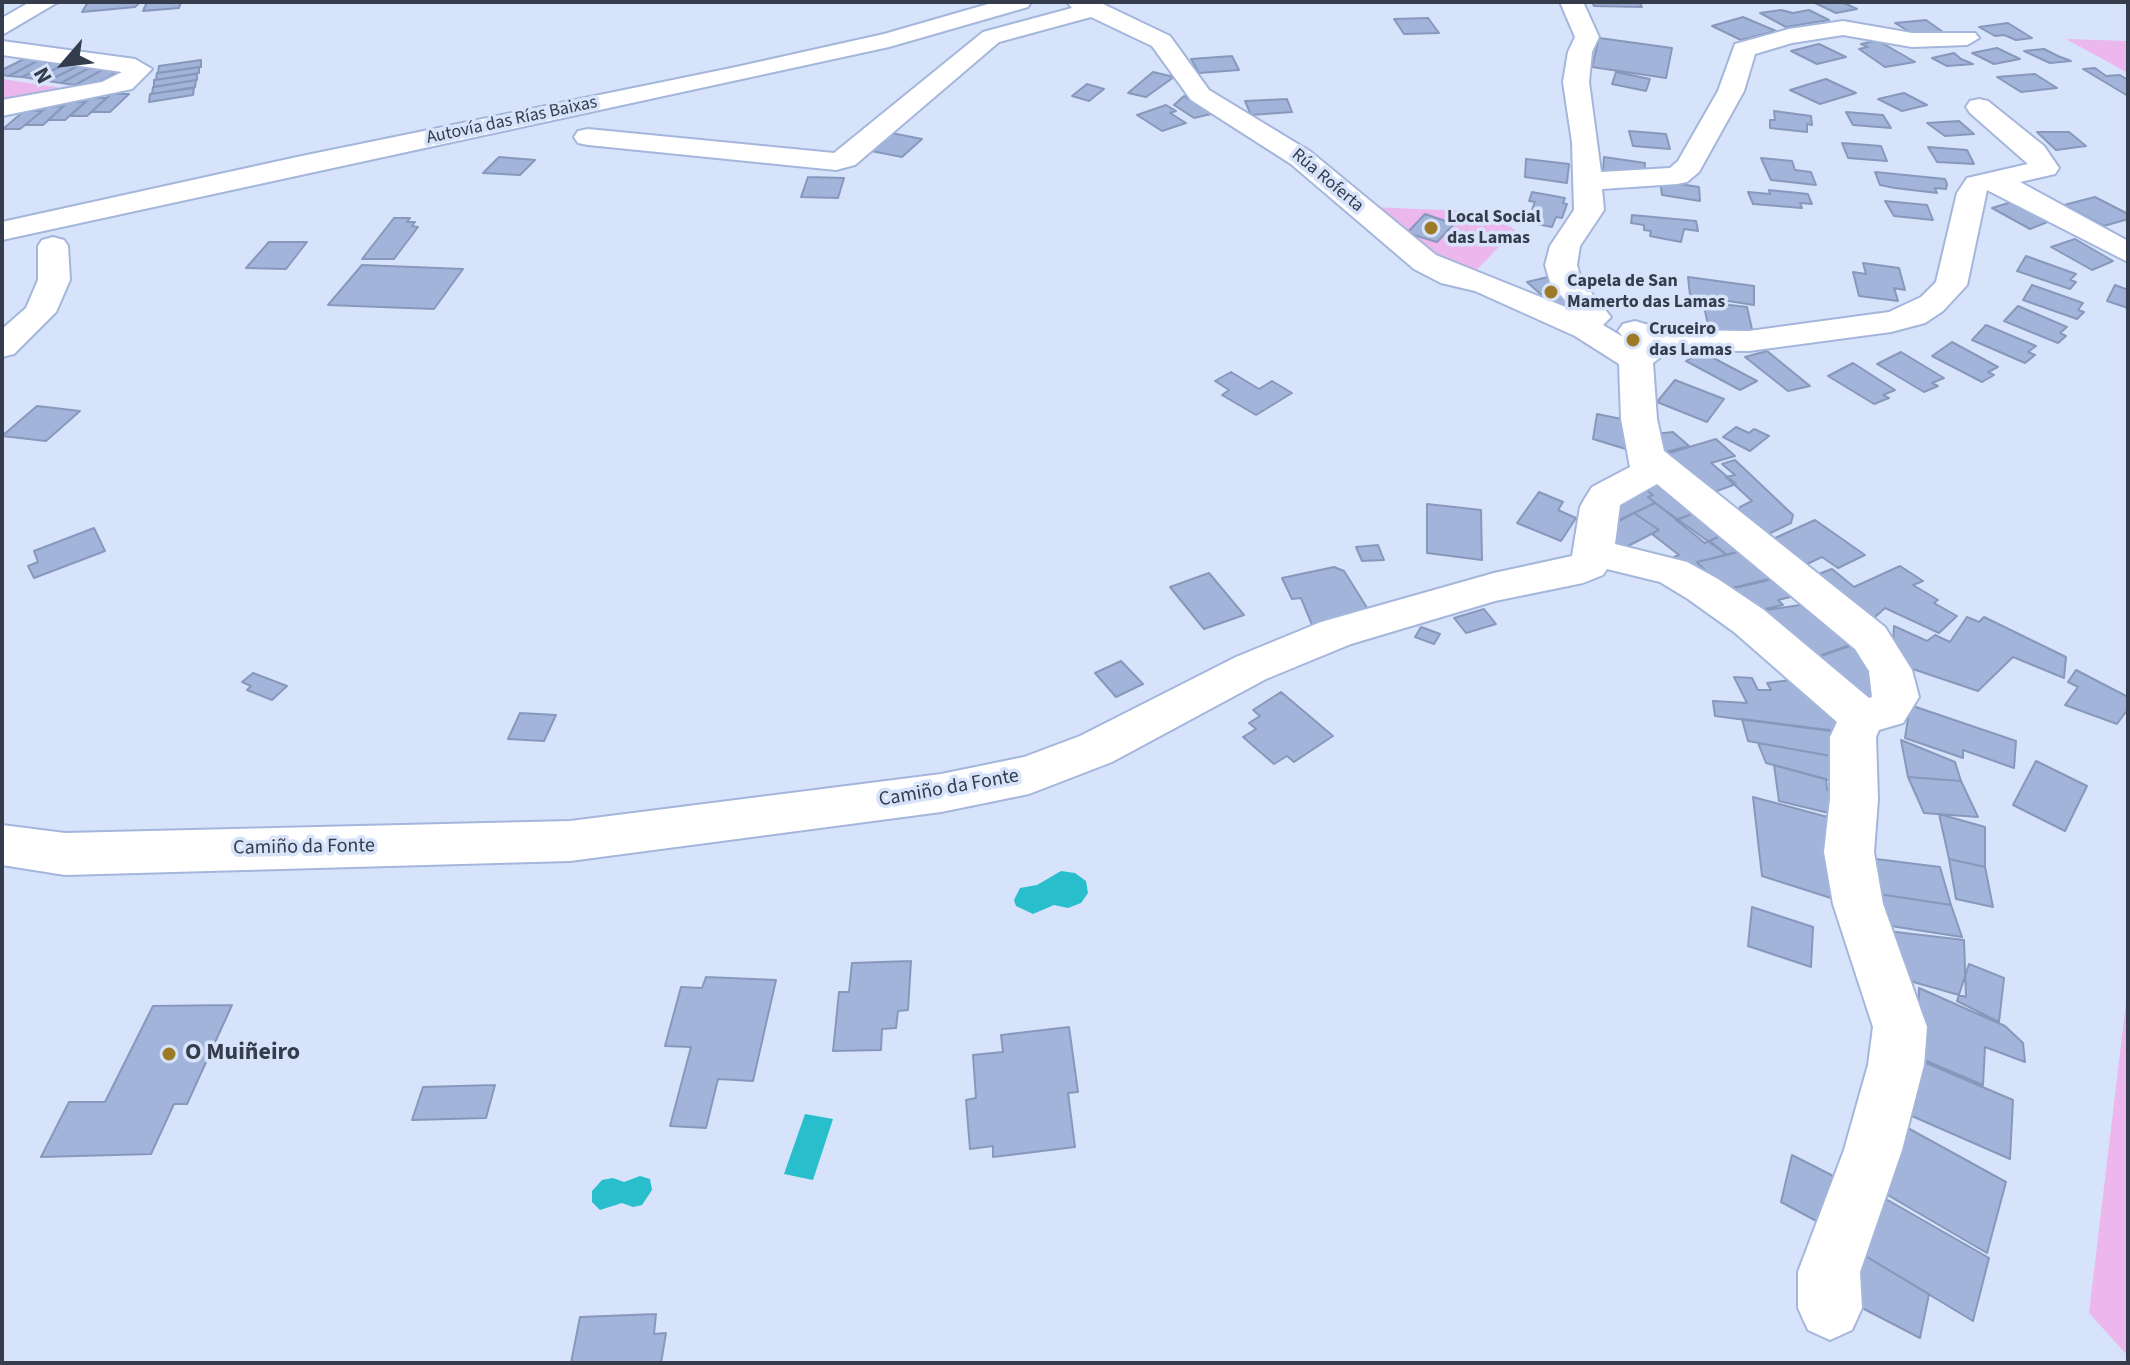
<!DOCTYPE html>
<meta charset="utf-8">
<style>
body{margin:0}
#map{position:relative;width:2130px;height:1365px;overflow:hidden;background:#d7e3fa;font-family:"Source Sans 3",sans-serif}
canvas{display:block}
.frame{position:absolute;inset:0;border:4px solid #353d4c;pointer-events:none}
.north{position:absolute;left:24px;top:24px;width:80px;height:80px;-webkit-text-stroke:6px #d7e3fa;paint-order:stroke;rotate:242deg;font-size:22px;font-weight:700;line-height:32px;text-align:center;color:#353d4c}
.north::after{content:'';display:block;margin:auto;width:28px;height:36px;background:#353d4c;clip-path:polygon(50% 0,100% 100%,50% 72%,0 100%)}
</style>
<div id="map">
<canvas width="2130" height="1365"></canvas>
<div class="frame"></div>
<div class="north">N</div>
</div>
<script>
const ctx = document.querySelector('canvas').getContext('2d');
ctx.lineJoin = 'round';
function fill(path, color) {
  ctx.fillStyle = color;
  ctx.fill(path, 'evenodd');
}
function shape(rows) {
  const path = new Path2D();
  for (const r of rows) {
    path.moveTo(r[0], r[1]);
    for (let i = 2; i < r.length; i += 2) path.lineTo(r[i], r[i + 1]);
  }
  return path;
}
function stroke(path, color, width, dash) {
  ctx.strokeStyle = color;
  ctx.lineWidth = width;
  ctx.lineCap = dash ? 'butt' : 'round';
  ctx.setLineDash(dash || []);
  ctx.stroke(path);
}
function write(font, color, halo, rows, align = 'center') {
  ctx.font = font + ' "Source Sans 3",sans-serif';
  ctx.lineWidth = 7;
  ctx.setLineDash([]);
  ctx.textBaseline = 'middle';
  ctx.strokeStyle = halo;
  ctx.fillStyle = color;
  for (const [text, x, y, turn = 0] of rows) {
    ctx.save();
    ctx.translate(x, y);
    ctx.rotate((+turn || 0) * Math.PI / 180);
    ctx.textAlign = isNaN(turn) ? turn : align;
    if (halo) ctx.strokeText(text, 0, 0);
    ctx.fillText(text, 0, 0);
    ctx.restore();
  }
}
const green = shape([
 [2066,39,2128,41,2128,73],
 [2,79,68,89,2,101],
 [1370,207,1491,212,1515,230,1470,277,1452,271],
 [2128,986,2128,1356,2089,1313]
]);
const water = shape([
 [1061,871,1075,873,1086,881,1088,893,1081,903,1068,908,1054,905,1033,914,1016,906,1014,900,1020,888,1037,885],
 [805,1114,833,1119,813,1180,784,1174],
 [640,1176,650,1179,652,1190,642,1205,633,1207,622,1203,600,1210,592,1202,592,1191,602,1180,613,1178,624,1182]
]);
const building = shape([
 [88,2,140,2,135,7,82,12,88,2],
 [147,2,181,2,179,8,143,11,147,2],
 [1592,2,1639,2,1642,7,1594,6,1592,2],
 [1813,2,1842,2,1857,9,1836,13,1813,2],
 [1781,10,1793,13,1809,10,1829,20,1786,27,1760,13,1781,10],
 [1743,17,1776,31,1741,40,1712,26,1743,17],
 [1428,18,1439,33,1404,34,1394,19,1428,18],
 [1926,20,1943,32,1913,34,1895,23,1926,20],
 [2008,23,2032,38,2016,40,2004,35,1995,36,1979,27,2008,23],
 [1599,38,1672,48,1666,78,1592,67,1599,38],
 [1875,41,1882,43,1915,62,1885,67,1859,49,1868,47,1861,44,1875,41],
 [1819,44,1846,57,1817,64,1791,51,1819,44],
 [1997,48,2020,59,1994,64,1972,53,1997,48],
 [2044,49,2058,56,2071,61,2050,63,2024,51,2044,49],
 [1954,53,1961,59,1973,64,1947,66,1932,58,1954,53],
 [1232,56,1239,70,1199,73,1191,59,1232,56],
 [26,58,39,60,9,76,2,75,2,70,26,58],
 [39,60,52,62,22,77,9,76,39,60],
 [201,60,201,67,158,73,159,66,201,60],
 [52,62,65,64,35,79,22,77,52,62],
 [65,64,78,66,48,81,35,79,65,64],
 [78,66,91,67,61,83,48,81,78,66],
 [91,67,104,69,75,85,61,83,91,67],
 [199,67,199,73,156,80,157,73,199,67],
 [2095,68,2106,76,2120,75,2128,80,2128,96,2083,69,2095,68],
 [104,69,119,71,92,86,75,85,104,69],
 [1153,72,1174,77,1146,97,1128,93,1153,72],
 [1616,72,1650,79,1646,91,1612,84,1616,72],
 [197,74,197,80,154,87,154,80,197,74],
 [2035,74,2057,88,2021,92,1997,77,2035,74],
 [1826,79,1856,93,1820,104,1790,90,1826,79],
 [196,80,195,87,152,94,153,87,196,80],
 [1087,84,1104,89,1089,101,1072,96,1087,84],
 [194,88,193,95,149,102,150,94,194,88],
 [1904,93,1927,105,1902,111,1878,99,1904,93],
 [111,94,129,94,110,112,91,112,111,94],
 [1184,96,1211,114,1194,118,1174,105,1184,96],
 [90,98,107,98,87,116,70,116,90,98],
 [1287,99,1292,112,1251,115,1245,101,1287,99],
 [68,102,85,102,65,120,48,120,68,102],
 [1166,105,1176,111,1170,113,1186,123,1162,131,1137,115,1166,105],
 [64,106,43,125,25,125,47,107,64,106],
 [24,111,42,111,20,129,3,129,24,111],
 [1774,111,1811,116,1812,125,1807,124,1807,132,1770,128,1770,120,1775,120,1774,111],
 [1846,112,1883,115,1891,128,1853,125,1846,112],
 [1959,121,1974,134,1945,136,1927,123,1959,121],
 [1629,131,1666,134,1670,149,1633,146,1629,131],
 [886,132,922,139,902,157,866,150,886,132],
 [2037,132,2069,132,2086,146,2056,150,2037,132],
 [1842,143,1881,146,1887,161,1848,158,1842,143],
 [1928,147,1967,150,1974,164,1937,162,1928,147],
 [499,157,535,160,520,175,483,173,499,157],
 [1604,157,1645,163,1644,177,1603,171,1604,157],
 [1761,158,1792,161,1795,170,1811,172,1816,185,1771,180,1761,158],
 [1526,159,1569,164,1567,183,1525,177,1526,159],
 [1875,172,1945,179,1947,184,1946,189,1935,188,1937,193,1895,188,1880,185,1875,172],
 [808,177,844,178,838,198,801,197,808,177],
 [1660,181,1699,187,1700,201,1662,195,1660,181],
 [1769,190,1808,194,1812,204,1800,203,1802,208,1753,204,1748,192,1770,194,1769,190],
 [1532,192,1565,198,1563,203,1567,204,1562,218,1556,217,1552,227,1527,222,1535,202,1529,201,1532,192],
 [2095,197,2128,214,2128,219,2104,226,2064,205,2095,197],
 [1885,201,1927,205,1933,220,1894,216,1885,201],
 [2015,201,2050,221,2030,229,1992,208,2015,201],
 [1425,214,1454,224,1437,242,1407,233,1425,214],
 [1632,215,1696,221,1698,231,1684,229,1681,242,1665,239,1650,236,1651,231,1644,230,1644,225,1631,223,1632,215],
 [394,218,410,218,407,222,415,222,412,226,418,227,394,259,362,259,394,218],
 [2075,239,2113,261,2092,270,2051,247,2075,239],
 [269,242,307,242,286,269,246,268,269,242],
 [2026,256,2076,274,2070,280,2076,282,2070,289,2017,271,2026,256],
 [1863,263,1899,268,1905,290,1894,288,1898,301,1859,296,1853,272,1866,274,1863,263],
 [362,265,463,269,434,309,328,305,362,265],
 [1548,277,1577,303,1555,307,1527,282,1548,277],
 [1688,277,1754,286,1754,305,1690,295,1688,277],
 [2032,285,2083,303,2078,310,2084,312,2077,319,2023,300,2032,285],
 [2115,285,2128,290,2128,308,2107,301,2115,285],
 [1703,302,1747,307,1753,334,1709,329,1703,302],
 [2018,306,2067,327,2060,333,2066,336,2058,343,2004,321,2018,306],
 [1986,325,2036,346,2028,352,2035,355,2025,363,1972,340,1986,325],
 [1952,342,1998,367,1988,372,1994,375,1982,382,1932,356,1952,342],
 [1767,351,1810,386,1788,391,1745,357,1767,351],
 [1702,352,1757,381,1740,390,1686,361,1702,352],
 [1901,352,1944,378,1932,383,1938,386,1924,392,1877,364,1901,352],
 [1853,363,1895,390,1883,395,1889,398,1874,404,1828,376,1853,363],
 [1231,372,1259,389,1272,381,1292,393,1256,415,1222,395,1229,390,1215,381,1231,372],
 [1675,380,1724,399,1707,422,1657,402,1675,380],
 [37,406,80,411,46,441,2,436,37,406],
 [1597,414,1631,421,1642,454,1593,439,1597,414],
 [1736,427,1749,433,1754,429,1769,436,1750,451,1723,437,1736,427],
 [1673,432,1689,446,1654,455,1645,435,1673,432],
 [1716,439,1735,456,1711,463,1736,484,1703,496,1656,457,1716,439],
 [1735,460,1793,515,1791,523,1758,539,1735,521,1740,507,1752,501,1726,477,1735,475,1722,464,1735,460],
 [1661,474,1707,508,1677,520,1648,497,1653,495,1638,483,1661,474],
 [1642,486,1653,495,1648,497,1655,503,1619,520,1602,508,1642,486],
 [1539,492,1563,502,1558,510,1576,518,1561,541,1517,523,1539,492],
 [1655,503,1727,555,1697,562,1720,586,1711,590,1674,557,1679,555,1652,534,1659,530,1634,513,1655,503],
 [1427,504,1481,510,1482,560,1427,553,1427,504],
 [1707,508,1735,529,1705,543,1676,520,1707,508],
 [1634,513,1659,530,1624,548,1600,531,1634,513],
 [1815,520,1865,555,1838,568,1822,557,1798,568,1764,543,1815,520],
 [94,528,105,551,34,578,28,566,38,562,34,551,94,528],
 [1735,529,1757,547,1727,555,1710,541,1735,529],
 [1378,545,1384,560,1362,561,1356,547,1378,545],
 [1757,547,1785,575,1724,590,1697,562,1757,547],
 [1900,566,1923,581,1913,585,1938,600,1934,603,1957,616,1939,633,1885,608,1863,628,1805,579,1832,569,1854,587,1900,566],
 [1334,567,1344,571,1371,614,1315,632,1301,598,1292,599,1282,578,1334,567],
 [1209,573,1244,615,1204,629,1170,587,1209,573],
 [1778,578,1807,593,1778,600,1783,605,1747,613,1726,590,1778,578],
 [1813,603,1863,640,1806,661,1748,613,1813,603],
 [1484,609,1496,624,1466,633,1454,618,1484,609],
 [1967,617,1979,622,1984,617,2066,657,2064,678,2013,657,1978,691,1892,662,1894,626,1927,641,1935,635,1950,642,1967,617],
 [1421,627,1440,634,1434,644,1415,637,1421,627],
 [1862,642,1887,703,1856,706,1806,661,1862,642],
 [1121,661,1143,684,1116,697,1095,673,1121,661],
 [2076,670,2128,697,2128,709,2117,724,2065,705,2078,687,2068,682,2076,670],
 [253,673,287,686,272,700,247,690,251,686,242,682,253,673],
 [1734,677,1752,678,1758,690,1771,690,1767,683,1808,678,1846,733,1715,716,1713,701,1747,703,1734,677],
 [1281,692,1333,736,1294,762,1287,756,1274,764,1243,737,1256,729,1249,723,1260,716,1253,710,1281,692],
 [1910,705,2016,741,2014,768,1963,750,1963,758,1905,738,1910,705],
 [520,713,556,715,544,741,508,739,520,713],
 [1742,719,1837,731,1842,758,1748,741,1742,719],
 [1901,740,1955,762,1961,781,1908,777,1901,740],
 [1758,743,1842,758,1846,785,1766,763,1758,743],
 [2036,761,2087,786,2065,831,2013,805,2036,761],
 [1774,765,1826,779,1827,790,1836,792,1837,815,1779,801,1774,765],
 [1908,777,1961,781,1978,817,1924,813,1908,777],
 [1753,797,1835,819,1834,899,1762,876,1753,797],
 [1939,814,1985,827,1985,867,1949,859,1939,814],
 [1860,857,1940,867,1951,905,1871,893,1860,857],
 [1949,859,1985,867,1993,907,1956,899,1949,859],
 [1866,892,1951,905,1962,937,1891,926,1888,914,1872,911,1866,892],
 [1752,907,1813,927,1811,967,1748,946,1752,907],
 [1887,931,1964,940,1966,997,1896,977,1887,931],
 [911,961,908,1010,898,1011,896,1028,882,1029,881,1050,833,1051,839,992,849,992,852,963,911,961],
 [1969,964,2004,978,1999,1022,1957,1001,1969,964],
 [706,977,776,980,753,1081,718,1079,706,1128,670,1126,691,1047,665,1046,681,987,702,988,706,977],
 [1919,988,2005,1026,2023,1043,2025,1062,1985,1047,1983,1085,1917,1057,1919,988],
 [232,1005,187,1104,174,1104,151,1154,41,1157,69,1102,105,1102,153,1006,232,1005],
 [1069,1027,1078,1092,1068,1093,1075,1147,993,1157,993,1146,970,1149,966,1100,976,1098,973,1055,1003,1052,1001,1035,1069,1027],
 [1912,1057,2013,1100,2010,1159,1905,1113,1912,1057],
 [495,1085,486,1118,412,1120,423,1087,495,1085],
 [1895,1121,2006,1182,1987,1253,1874,1187,1895,1121],
 [1792,1155,1845,1182,1835,1231,1781,1202,1792,1155],
 [1870,1190,1989,1258,1973,1321,1852,1248,1870,1190],
 [1852,1248,1929,1294,1920,1338,1841,1297,1852,1248],
 [656,1314,654,1334,666,1333,661,1363,571,1363,580,1317,656,1314]
]);
const minor = shape([
 [30,2,58,2,2,35,2,18,30,2],
 [1067,2,1103,4,1170,36,1209,90,1311,152,1436,255,1573,310,1550,282,1545,265,1550,246,1574,210,1572,142,1563,82,1568,52,1575,37,1560,2,1583,2,1599,37,1592,52,1589,82,1601,172,1670,168,1678,161,1718,91,1735,44,1789,29,1843,21,1912,33,1975,33,1979,38,1967,45,1912,47,1843,35,1792,43,1755,54,1744,91,1699,172,1687,182,1677,184,1602,189,1604,210,1580,246,1577,265,1581,280,1611,317,1603,325,1623,337,1618,331,1623,324,1635,321,1665,330,1749,331,1889,312,1921,297,1936,282,1957,193,1967,178,2028,164,1970,113,1966,107,1970,101,1979,99,1988,101,2044,146,2059,168,2055,174,2020,182,2128,241,2128,262,1987,190,1967,285,1943,311,1925,323,1891,332,1749,351,1670,350,1653,363,1657,419,1664,451,1885,627,1912,670,1919,697,1903,723,1879,730,1876,737,1878,799,1874,852,1883,904,1927,1027,1924,1065,1902,1150,1860,1272,1862,1308,1852,1330,1830,1340,1808,1330,1798,1308,1798,1272,1844,1150,1868,1065,1873,1027,1833,904,1824,852,1830,799,1830,737,1837,722,1734,632,1688,599,1660,582,1607,569,1603,575,1583,583,1495,601,1351,644,1266,679,1112,762,1029,794,941,812,570,861,65,875,2,865,2,825,65,833,570,821,941,774,1024,757,1080,736,1236,657,1321,622,1494,573,1572,556,1580,507,1585,498,1592,487,1630,467,1621,419,1619,364,1575,336,1475,291,1441,283,1414,269,1291,164,1191,100,1152,46,1091,17,999,42,855,165,836,170,588,145,578,143,574,137,578,131,588,129,834,153,983,32,1072,8,1067,2],
 [1657,484,1855,649,1869,671,1872,697,1869,698,1764,610,1718,579,1687,562,1615,544,1620,505,1657,484],
 [2,41,135,59,152,69,132,89,2,116,2,100,102,82,122,72,2,55,2,41],
 [53,237,64,240,68,246,70,280,56,312,14,354,2,357,2,329,26,308,38,280,38,246,42,240,53,237]
]);
const highway = shape([
 [995,2,1031,2,1028,7,889,47,2,240,2,222,297,157,736,67,884,34,995,2]
]);
const markers = [
 [1431,228,8,"#9d7a25"],
 [1551,292,8,"#9d7a25"],
 [1633,340,8,"#9d7a25"],
 [169,1054,8,"#9d7a25"]
];
const farStreetnames = [
 ["Autovía das Rías Baixas",512,121,-12],
 ["Rúa Roferta",1327,181,40]
];
const farPoinames = [
 ["Local Social",1447,218],
 ["das Lamas",1447,239],
 ["Capela de San",1567,282],
 ["Mamerto das Lamas",1567,303],
 ["Cruceiro",1649,330],
 ["das Lamas",1649,351]
];
const streetNames = [
 ["Camiño da Fonte",949,789,-10],
 ["Camiño da Fonte",304,848,-1]
];
const nearPoinames = [
 ["O Muiñeiro",185,1054]
];
fill(green, '#ebb7ed');
fill(water, '#28becc');
fill(building, '#a2b4d9');
stroke(building, '#8798bc', 2);
stroke(minor, '#a5b6dc', 4);
stroke(highway, '#a5b6dc', 4);
fill(minor, '#fff');
fill(highway, '#fff');
for (const [x, y, r, color] of markers) {
  const dot = new Path2D();
  dot.arc(x, y, r, 0, 2 * Math.PI);
  ctx.fillStyle = color;
  ctx.fill(dot);
  stroke(dot, '#d7e3fa', 3);
}
write('18px', '#353d4c', '#d7e3fa', farStreetnames);
write('bold 18px', '#353d4c', '#d7e3fa', farPoinames, 'left');
write('20px', '#353d4c', '#d7e3fa', streetNames);
write('bold 24px', '#353d4c', '#d7e3fa', nearPoinames, 'left');
</script>
